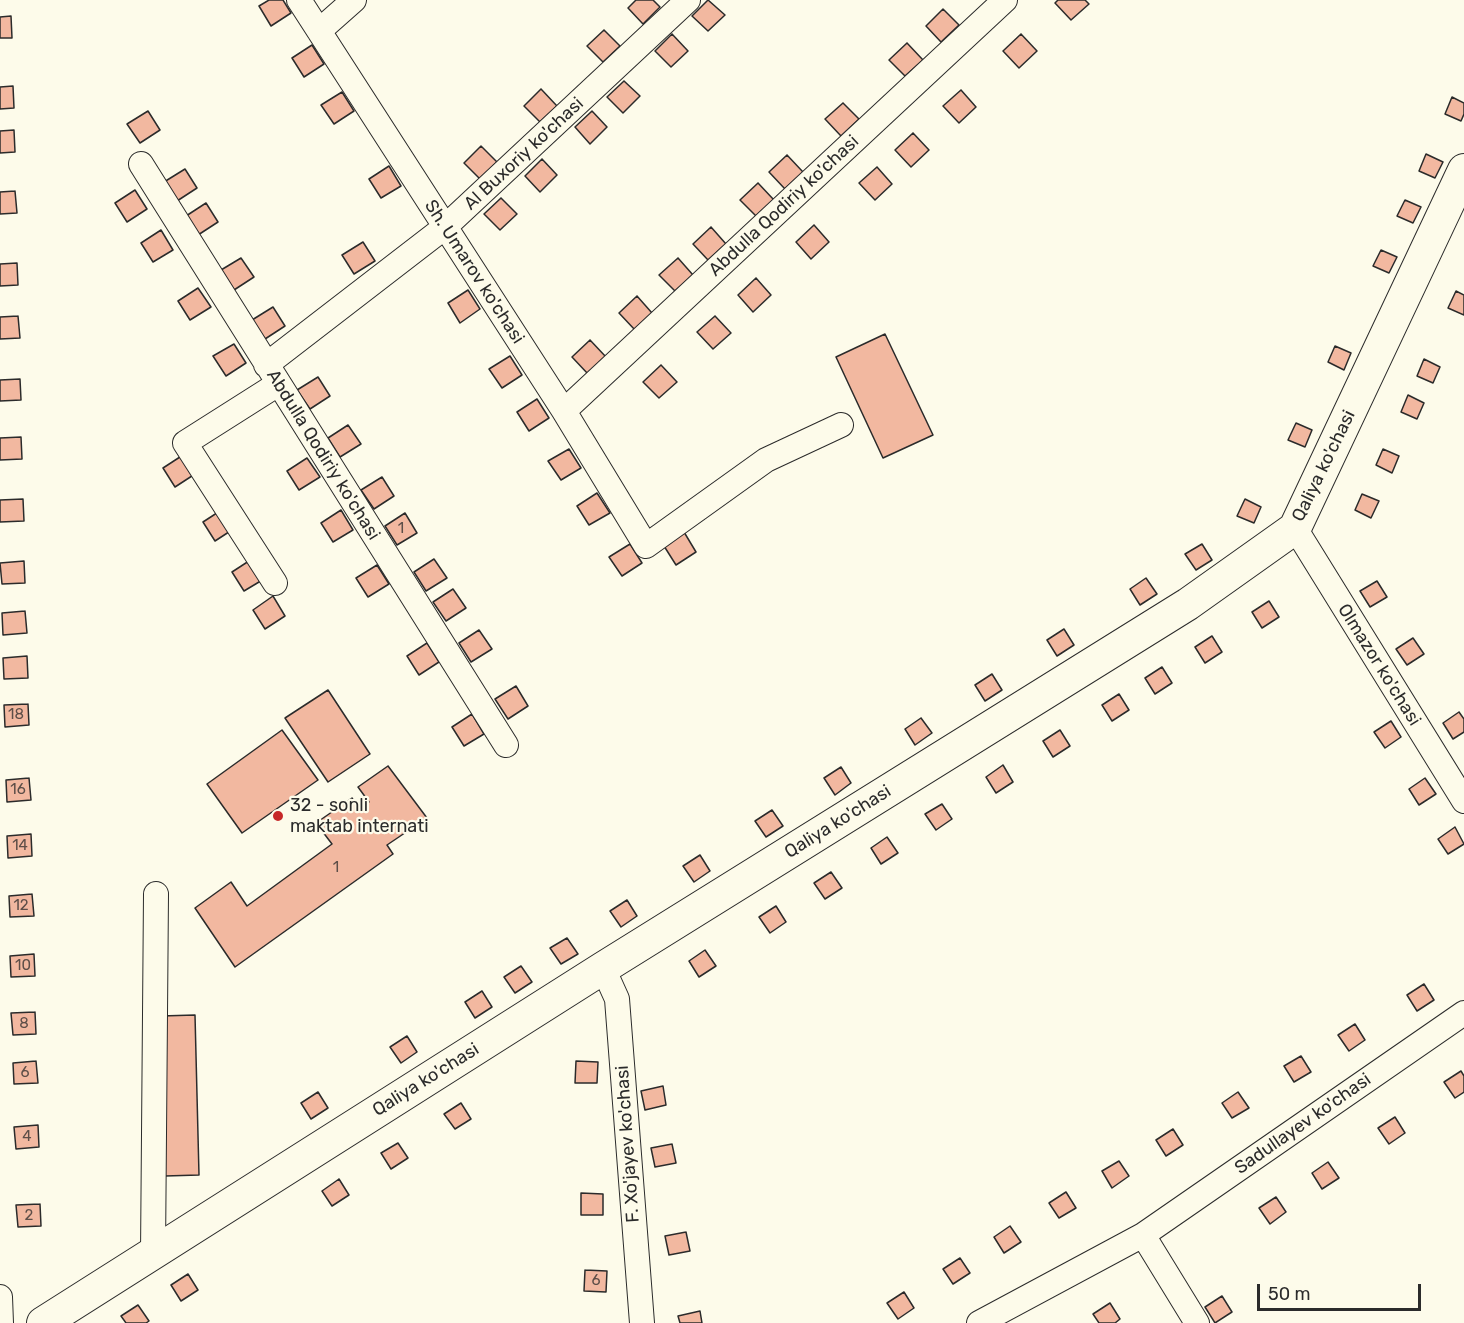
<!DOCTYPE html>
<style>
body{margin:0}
#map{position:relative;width:1464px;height:1323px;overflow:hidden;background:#fdfbea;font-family:Rubik,sans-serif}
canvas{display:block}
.scale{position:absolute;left:1257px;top:1284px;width:164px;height:27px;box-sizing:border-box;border:3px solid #2b2b2b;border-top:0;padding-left:8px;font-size:18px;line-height:21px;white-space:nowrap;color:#2b2b2b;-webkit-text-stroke:4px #fdfbea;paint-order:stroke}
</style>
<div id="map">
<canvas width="1464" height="1323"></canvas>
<div class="scale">50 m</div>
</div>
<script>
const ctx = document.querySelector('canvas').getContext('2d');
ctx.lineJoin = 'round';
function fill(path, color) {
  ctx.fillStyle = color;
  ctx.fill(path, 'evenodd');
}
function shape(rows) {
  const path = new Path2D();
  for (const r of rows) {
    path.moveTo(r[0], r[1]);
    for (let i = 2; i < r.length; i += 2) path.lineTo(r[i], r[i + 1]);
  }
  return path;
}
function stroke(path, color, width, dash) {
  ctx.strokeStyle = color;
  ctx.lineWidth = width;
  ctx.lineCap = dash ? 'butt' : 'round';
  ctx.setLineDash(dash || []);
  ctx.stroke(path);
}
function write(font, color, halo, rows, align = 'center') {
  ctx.font = font + ' Rubik,sans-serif';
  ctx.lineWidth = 4.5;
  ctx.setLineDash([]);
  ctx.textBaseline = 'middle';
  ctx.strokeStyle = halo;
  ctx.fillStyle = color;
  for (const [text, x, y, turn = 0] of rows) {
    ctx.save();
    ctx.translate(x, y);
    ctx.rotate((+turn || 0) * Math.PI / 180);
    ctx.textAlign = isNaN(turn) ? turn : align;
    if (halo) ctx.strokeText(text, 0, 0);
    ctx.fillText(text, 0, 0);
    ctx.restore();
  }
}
const building = shape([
 [269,0,283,0,291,13,271,26,259,6,269,0],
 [636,0,653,0,660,7,643,24,628,8,636,0],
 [708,0,725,15,708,31,692,16,708,0],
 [1058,0,1085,0,1089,4,1071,20,1055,3,1058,0],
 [943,9,959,25,941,42,926,26,943,9],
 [11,16,12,38,0,38,0,17,11,16],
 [604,30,620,46,603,62,587,46,604,30],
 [672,34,688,51,671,67,655,51,672,34],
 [1021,34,1037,51,1019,68,1003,51,1021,34],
 [907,43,923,60,905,76,889,60,907,43],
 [312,45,324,64,304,77,292,58,312,45],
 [624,81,640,96,623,113,607,97,624,81],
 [13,86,14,108,0,109,0,87,13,86],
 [541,89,557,106,540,122,524,106,541,89],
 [961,90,976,107,959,123,943,106,961,90],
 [342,92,354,111,334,124,321,105,342,92],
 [1452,97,1464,103,1464,114,1461,121,1445,114,1452,97],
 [843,103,859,119,841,136,825,119,843,103],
 [148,111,160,130,140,143,127,124,148,111],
 [592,111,607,127,590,144,575,127,592,111],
 [14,130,15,152,0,153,0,131,14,130],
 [913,133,929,150,911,167,895,150,913,133],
 [481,146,497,162,480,179,464,163,481,146],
 [1426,154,1443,162,1435,178,1419,171,1426,154],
 [787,155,803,172,785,189,769,172,787,155],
 [542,159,557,175,540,192,525,176,542,159],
 [389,166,401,186,381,198,369,179,389,166],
 [877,167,892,184,875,200,859,183,877,167],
 [185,169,197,188,177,201,164,182,185,169],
 [758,183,774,200,756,216,740,200,758,183],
 [135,190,147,209,127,222,115,203,135,190],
 [15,191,17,213,0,214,0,192,15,191],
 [501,198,517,214,500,230,484,214,501,198],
 [1405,200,1421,207,1413,223,1397,216,1405,200],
 [206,203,218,222,198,235,186,216,206,203],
 [814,225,829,242,811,259,796,242,814,225],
 [711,227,726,244,708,260,693,244,711,227],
 [161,230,173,250,153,262,141,243,161,230],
 [363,242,375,261,354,274,342,255,363,242],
 [1381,250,1397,257,1389,273,1373,266,1381,250],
 [241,258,254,277,234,290,221,270,241,258],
 [678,258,693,275,675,291,659,275,678,258],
 [17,263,18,285,0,286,0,264,17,263],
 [756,278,771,295,753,312,738,295,756,278],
 [198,288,211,307,190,320,178,301,198,288],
 [468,290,480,309,460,323,448,303,468,290],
 [1456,291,1464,295,1464,315,1448,308,1456,291],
 [637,296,652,313,635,330,619,313,637,296],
 [273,307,285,326,265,339,252,320,273,307],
 [18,316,20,338,0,339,0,317,18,316],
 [715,316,731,333,713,349,697,332,715,316],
 [885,334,933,435,883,458,836,357,885,334],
 [590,340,606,357,588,374,572,357,590,340],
 [234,344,246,363,226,376,213,356,234,344],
 [1335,346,1351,353,1344,370,1328,362,1335,346],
 [510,356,522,375,502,388,489,369,510,356],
 [1424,359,1440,367,1433,383,1417,376,1424,359],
 [661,365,677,382,659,398,643,382,661,365],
 [318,377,330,396,310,409,297,390,318,377],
 [20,379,21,400,0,401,0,380,20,379],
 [1408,395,1424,403,1417,419,1401,412,1408,395],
 [537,399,549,418,529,431,517,412,537,399],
 [1296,423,1312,430,1305,447,1288,440,1296,423],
 [348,425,361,444,340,457,328,438,348,425],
 [21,437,22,459,0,460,0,438,21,437],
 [569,449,581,468,561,480,548,461,569,449],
 [1383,449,1399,456,1392,473,1376,465,1383,449],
 [183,455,195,474,175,487,163,468,183,455],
 [307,458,320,477,299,490,287,471,307,458],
 [382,477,394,496,374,509,361,490,382,477],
 [597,493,610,513,589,525,577,506,597,493],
 [1362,494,1379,501,1371,518,1355,510,1362,494],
 [23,499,24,521,0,522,0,500,23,499],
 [1245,499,1261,507,1254,523,1237,516,1245,499],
 [223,509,235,528,215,541,203,522,223,509],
 [341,510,353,530,333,542,321,523,341,510],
 [405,513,417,533,397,545,385,526,405,513],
 [684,532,696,552,676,565,664,546,684,532],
 [630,544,642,563,622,576,609,557,630,544],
 [1202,544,1212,560,1196,570,1185,554,1202,544],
 [252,559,264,579,244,591,232,572,252,559],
 [434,559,447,578,426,591,414,572,434,559],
 [24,561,25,583,2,584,0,563,24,561],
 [377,565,389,584,368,597,356,578,377,565],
 [1146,578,1157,594,1140,605,1130,589,1146,578],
 [1377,581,1387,597,1370,607,1360,591,1377,581],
 [453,589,466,608,446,621,433,602,453,589],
 [273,596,285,616,265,629,253,610,273,596],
 [1269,601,1279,617,1262,628,1252,612,1269,601],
 [25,611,27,633,3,635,2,613,25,611],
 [1064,629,1074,645,1057,656,1047,640,1064,629],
 [479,630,492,649,471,662,459,643,479,630],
 [1212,636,1222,652,1205,663,1195,647,1212,636],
 [1413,638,1424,654,1407,665,1396,649,1413,638],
 [427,643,439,662,419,675,407,656,427,643],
 [27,656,28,678,4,679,3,658,27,656],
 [1162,667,1172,683,1155,694,1145,678,1162,667],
 [992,674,1002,690,985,701,975,685,992,674],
 [516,686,528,706,508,719,495,699,516,686],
 [328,690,370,754,328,782,285,718,328,690],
 [1119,694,1129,710,1112,721,1102,705,1119,694],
 [28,704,29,725,5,727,4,705,28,704],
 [1459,712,1464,719,1464,732,1453,739,1443,723,1459,712],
 [472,714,484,734,464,746,452,727,472,714],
 [921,718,932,733,915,745,905,729,921,718],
 [1391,721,1401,737,1385,748,1374,732,1391,721],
 [282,730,318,780,242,833,207,784,282,730],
 [1060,730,1070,746,1053,757,1043,741,1060,730],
 [1003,765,1013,782,996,793,986,777,1003,765],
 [388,766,427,818,387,845,393,854,235,967,195,908,231,882,247,906,332,844,316,823,352,798,359,809,369,802,358,787,388,766],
 [841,767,851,783,835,795,824,778,841,767],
 [29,778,31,800,7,802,6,780,29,778],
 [1425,778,1436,794,1419,805,1409,789,1425,778],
 [942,804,952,819,936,830,925,814,942,804],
 [772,810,783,826,766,837,755,821,772,810],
 [1455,827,1464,844,1448,854,1438,839,1455,827],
 [31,834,32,856,8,858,7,836,31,834],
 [887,837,898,853,881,864,871,848,887,837],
 [700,855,710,871,694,882,683,866,700,855],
 [831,872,842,888,825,899,814,883,831,872],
 [32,894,34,916,10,917,9,896,32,894],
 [627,900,637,916,621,927,610,911,627,900],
 [776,906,786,922,770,933,759,917,776,906],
 [567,938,578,954,561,964,550,948,567,938],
 [705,950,716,966,699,977,689,961,705,950],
 [34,954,35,976,11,977,10,956,34,954],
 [521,966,532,982,515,993,504,977,521,966],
 [1424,984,1434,1000,1417,1011,1407,995,1424,984],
 [482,991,492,1007,475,1018,465,1002,482,991],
 [35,1012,36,1034,13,1035,11,1013,35,1012],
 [195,1015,199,1175,165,1176,161,1016,195,1015],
 [1355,1024,1365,1040,1349,1051,1338,1035,1355,1024],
 [407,1036,417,1052,401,1063,390,1047,407,1036],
 [1301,1056,1311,1072,1294,1082,1284,1066,1301,1056],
 [36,1061,38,1083,14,1084,13,1063,36,1061],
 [576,1061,598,1062,597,1083,575,1083,576,1061],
 [1461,1071,1464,1076,1464,1092,1455,1098,1444,1082,1461,1071],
 [663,1086,666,1105,645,1110,641,1091,663,1086],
 [318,1092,328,1108,311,1119,301,1103,318,1092],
 [1238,1092,1249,1108,1232,1118,1222,1103,1238,1092],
 [461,1103,471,1119,455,1129,444,1114,461,1103],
 [1395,1117,1405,1133,1389,1144,1378,1128,1395,1117],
 [38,1125,39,1147,16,1149,14,1127,38,1125],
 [1173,1129,1183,1145,1166,1156,1156,1140,1173,1129],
 [398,1143,408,1158,391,1169,381,1153,398,1143],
 [672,1144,676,1163,655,1167,651,1148,672,1144],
 [1119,1161,1129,1176,1112,1188,1102,1171,1119,1161],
 [1328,1162,1339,1178,1322,1189,1312,1173,1328,1162],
 [339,1179,349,1195,332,1206,322,1191,339,1179],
 [1066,1192,1076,1208,1059,1218,1049,1203,1066,1192],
 [581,1193,603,1194,603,1215,581,1215,581,1193],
 [1276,1197,1286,1212,1270,1224,1259,1208,1276,1197],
 [40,1204,41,1226,18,1227,16,1205,40,1204],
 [1010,1226,1021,1242,1004,1253,994,1237,1010,1226],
 [686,1232,690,1251,669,1255,665,1236,686,1232],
 [960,1258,970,1273,953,1284,943,1269,960,1258],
 [585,1270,607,1271,606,1292,584,1291,585,1270],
 [188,1274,198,1290,181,1301,171,1285,188,1274],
 [904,1292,914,1308,898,1319,887,1303,904,1292],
 [1222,1296,1232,1312,1215,1323,1205,1307,1222,1296],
 [1110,1303,1120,1319,1115,1323,1099,1323,1093,1314,1110,1303],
 [138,1305,149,1321,146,1323,126,1323,121,1316,138,1305],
 [700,1311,702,1323,680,1323,678,1316,700,1311]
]);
const minor = shape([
 [299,0,564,411,646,546,766,460,841,425],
 [319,31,354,0],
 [141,164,506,745],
 [266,365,445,227,688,0],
 [564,411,1005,0],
 [1295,528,1464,801],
 [275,583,185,443,278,384],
 [603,968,617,999,642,1323],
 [1143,1235,1197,1323],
 [153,1253,156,894],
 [0,1297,1,1323],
 [979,1323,1143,1235,1464,1013]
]);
const major = shape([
 [43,1323,603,968,1188,604,1295,528,1464,170]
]);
const markers = [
 [278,816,6,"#c62828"]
];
const numberNames = [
 ["1",401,529],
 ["18",16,715],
 ["16",18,790],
 ["14",20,846],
 ["1",336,868],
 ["12",21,906],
 ["10",23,966],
 ["8",24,1024],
 ["6",25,1073],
 ["4",27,1137],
 ["2",29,1216],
 ["6",596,1281]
];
const streetNames = [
 ["Al Buxoriy ko'chasi",524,154,-43],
 ["Abdulla Qodiriy ko'chasi",784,206,-43],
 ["Sh. Umarov ko'chasi",474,272,57],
 ["Abdulla Qodiriy ko'chasi",323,455,58],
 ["Qaliya ko'chasi",1324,466,-64],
 ["Olmazor ko'chasi",1379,665,58],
 ["Qaliya ko'chasi",838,822,-32],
 ["Qaliya ko'chasi",426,1080,-32],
 ["Sadullayev ko'chasi",1303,1124,-35],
 ["F. Xo'jayev ko'chasi",628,1144,-94]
];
const poiNames = [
 ["32 - sonli",290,806],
 ["maktab internati",290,827]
];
fill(building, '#f2b8a0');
stroke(building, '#2b2b2b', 1.5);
stroke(minor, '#2b2b2b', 26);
stroke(major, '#2b2b2b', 34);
stroke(minor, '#fdfbea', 24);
stroke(major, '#fdfbea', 32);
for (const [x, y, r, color] of markers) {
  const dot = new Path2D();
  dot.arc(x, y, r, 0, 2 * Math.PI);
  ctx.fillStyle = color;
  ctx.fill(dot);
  stroke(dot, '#fdfbea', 2);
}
write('15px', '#5d4e48', null, numberNames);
write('18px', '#2b2b2b', '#fdfbea', streetNames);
write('18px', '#2b2b2b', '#fdfbea', poiNames, 'left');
</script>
